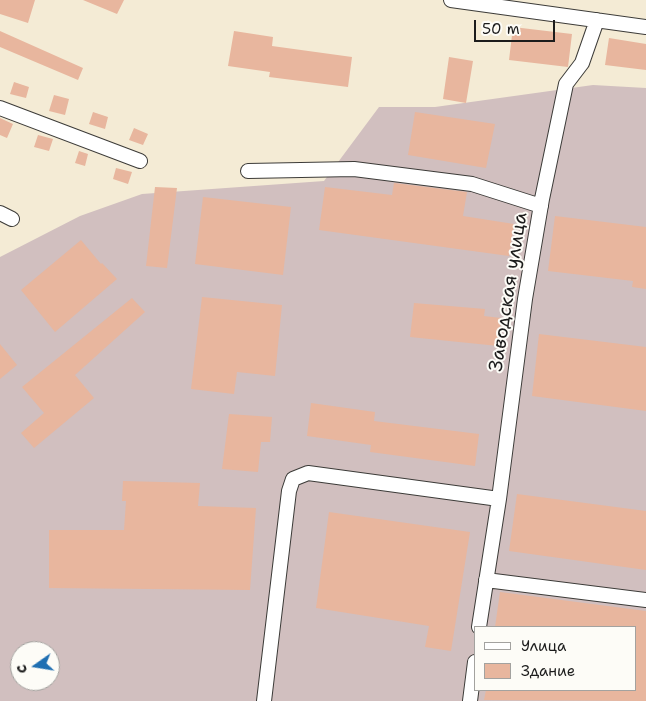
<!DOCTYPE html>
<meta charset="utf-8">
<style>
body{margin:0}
#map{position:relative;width:646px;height:701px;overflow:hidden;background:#f4ebd5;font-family:"Shantell Sans",sans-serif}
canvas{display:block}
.legend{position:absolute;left:474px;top:626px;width:162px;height:65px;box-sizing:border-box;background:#fdfcf7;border:1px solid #a3a29f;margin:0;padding:6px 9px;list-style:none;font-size:15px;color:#1c1c1c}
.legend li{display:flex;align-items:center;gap:10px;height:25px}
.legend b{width:25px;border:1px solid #a3a29f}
.north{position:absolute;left:10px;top:641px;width:50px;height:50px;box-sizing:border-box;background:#fdfcf7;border:1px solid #a3a29f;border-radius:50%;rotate:257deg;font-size:14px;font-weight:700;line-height:20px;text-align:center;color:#1c1c1c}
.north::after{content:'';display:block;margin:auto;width:18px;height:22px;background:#1f6fb2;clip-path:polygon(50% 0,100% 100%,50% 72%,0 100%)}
.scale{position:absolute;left:474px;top:20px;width:81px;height:22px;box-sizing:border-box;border:2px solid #1c1c1c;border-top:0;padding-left:6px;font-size:15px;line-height:18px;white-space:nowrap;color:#1c1c1c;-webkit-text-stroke:4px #fdfcf7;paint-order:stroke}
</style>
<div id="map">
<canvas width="646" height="701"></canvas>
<ul class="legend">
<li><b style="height:6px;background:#fff"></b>Улица</li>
<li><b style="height:14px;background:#e8b69e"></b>Здание</li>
</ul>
<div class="north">С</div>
<div class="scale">50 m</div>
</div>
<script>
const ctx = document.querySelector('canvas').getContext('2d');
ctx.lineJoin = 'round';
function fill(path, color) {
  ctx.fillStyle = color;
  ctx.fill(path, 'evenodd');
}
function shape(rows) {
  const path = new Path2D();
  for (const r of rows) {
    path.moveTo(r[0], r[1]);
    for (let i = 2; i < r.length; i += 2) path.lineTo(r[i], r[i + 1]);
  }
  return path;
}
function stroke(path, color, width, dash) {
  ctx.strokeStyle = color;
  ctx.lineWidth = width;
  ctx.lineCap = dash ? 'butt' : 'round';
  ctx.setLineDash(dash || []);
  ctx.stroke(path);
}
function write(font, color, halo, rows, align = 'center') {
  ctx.font = font + ' "Shantell Sans",sans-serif';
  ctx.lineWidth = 4;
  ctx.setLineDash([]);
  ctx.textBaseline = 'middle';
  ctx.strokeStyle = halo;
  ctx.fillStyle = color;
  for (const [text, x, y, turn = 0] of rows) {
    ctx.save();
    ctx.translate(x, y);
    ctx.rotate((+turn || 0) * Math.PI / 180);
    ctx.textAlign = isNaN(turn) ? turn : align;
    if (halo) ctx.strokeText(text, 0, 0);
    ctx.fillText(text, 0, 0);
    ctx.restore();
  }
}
const industrial = shape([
 [593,85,646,88,646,701,0,701,0,257,80,216,142,194,324,181,379,107,435,107],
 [475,627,635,627,635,690,475,690],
 [20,651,50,651,50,681,20,681]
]);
const building = shape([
 [0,0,35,0,28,23,0,14],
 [83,0,124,0,117,14],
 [513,27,572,34,568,67,509,60],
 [0,31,83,68,78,80,0,47],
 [234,31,273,37,272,46,352,57,348,87,269,77,270,72,228,66],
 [609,38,646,44,646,70,605,65],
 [449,57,473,61,466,103,443,99],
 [14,82,29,87,26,98,10,94],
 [54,95,69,99,65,115,49,111],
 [93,112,108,117,105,129,89,124],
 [415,112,495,124,486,168,408,155],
 [0,118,13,124,7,138,0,135],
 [134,128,148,134,143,145,129,140],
 [38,135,53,139,49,151,34,147],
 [79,151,88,154,85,166,75,163],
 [116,168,132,172,128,184,113,179],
 [394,183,467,192,463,216,514,224,509,256,319,230,325,187,392,195],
 [155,187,177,188,167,268,146,266],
 [203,197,291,207,283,275,195,264],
 [555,216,646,227,646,289,632,287,633,281,548,271],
 [81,240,101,264,102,263,117,279,55,332,21,290],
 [202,297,282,305,275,376,237,372,234,394,191,389],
 [132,298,145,312,75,375,94,398,34,448,21,433,44,413,22,387],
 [414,303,485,309,484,316,501,318,498,346,410,337],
 [539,334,646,347,646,411,532,396],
 [0,344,17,365,0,379],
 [311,403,375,412,374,421,479,434,475,466,370,452,371,445,307,436],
 [229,414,272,417,270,442,261,442,258,472,222,469],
 [123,481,200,483,198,506,256,508,250,590,49,588,49,530,124,530,126,501,122,501],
 [517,494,646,511,646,570,509,551],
 [329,512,470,532,451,651,425,647,429,626,316,608],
 [500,592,646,611,646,701,484,700,486,690,635,690,635,627,495,627]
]);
const minor = shape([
 [451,0,646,27],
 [0,108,140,161],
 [248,171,354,169,472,184,541,206],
 [0,213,12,219],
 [486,580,646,600],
 [479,627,499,499,525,299,542,199,566,84,582,63,597,20],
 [264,701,289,491,293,479,308,473,499,499],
 [470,701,475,662]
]);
const streetNames = [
 ["Заводская улица",509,292,-81]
];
fill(industrial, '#d1bfbf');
fill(building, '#e8b69e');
stroke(minor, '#3c3b38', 16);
stroke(minor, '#fff', 14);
write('19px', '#1c1c1c', '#fdfcf7', streetNames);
</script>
